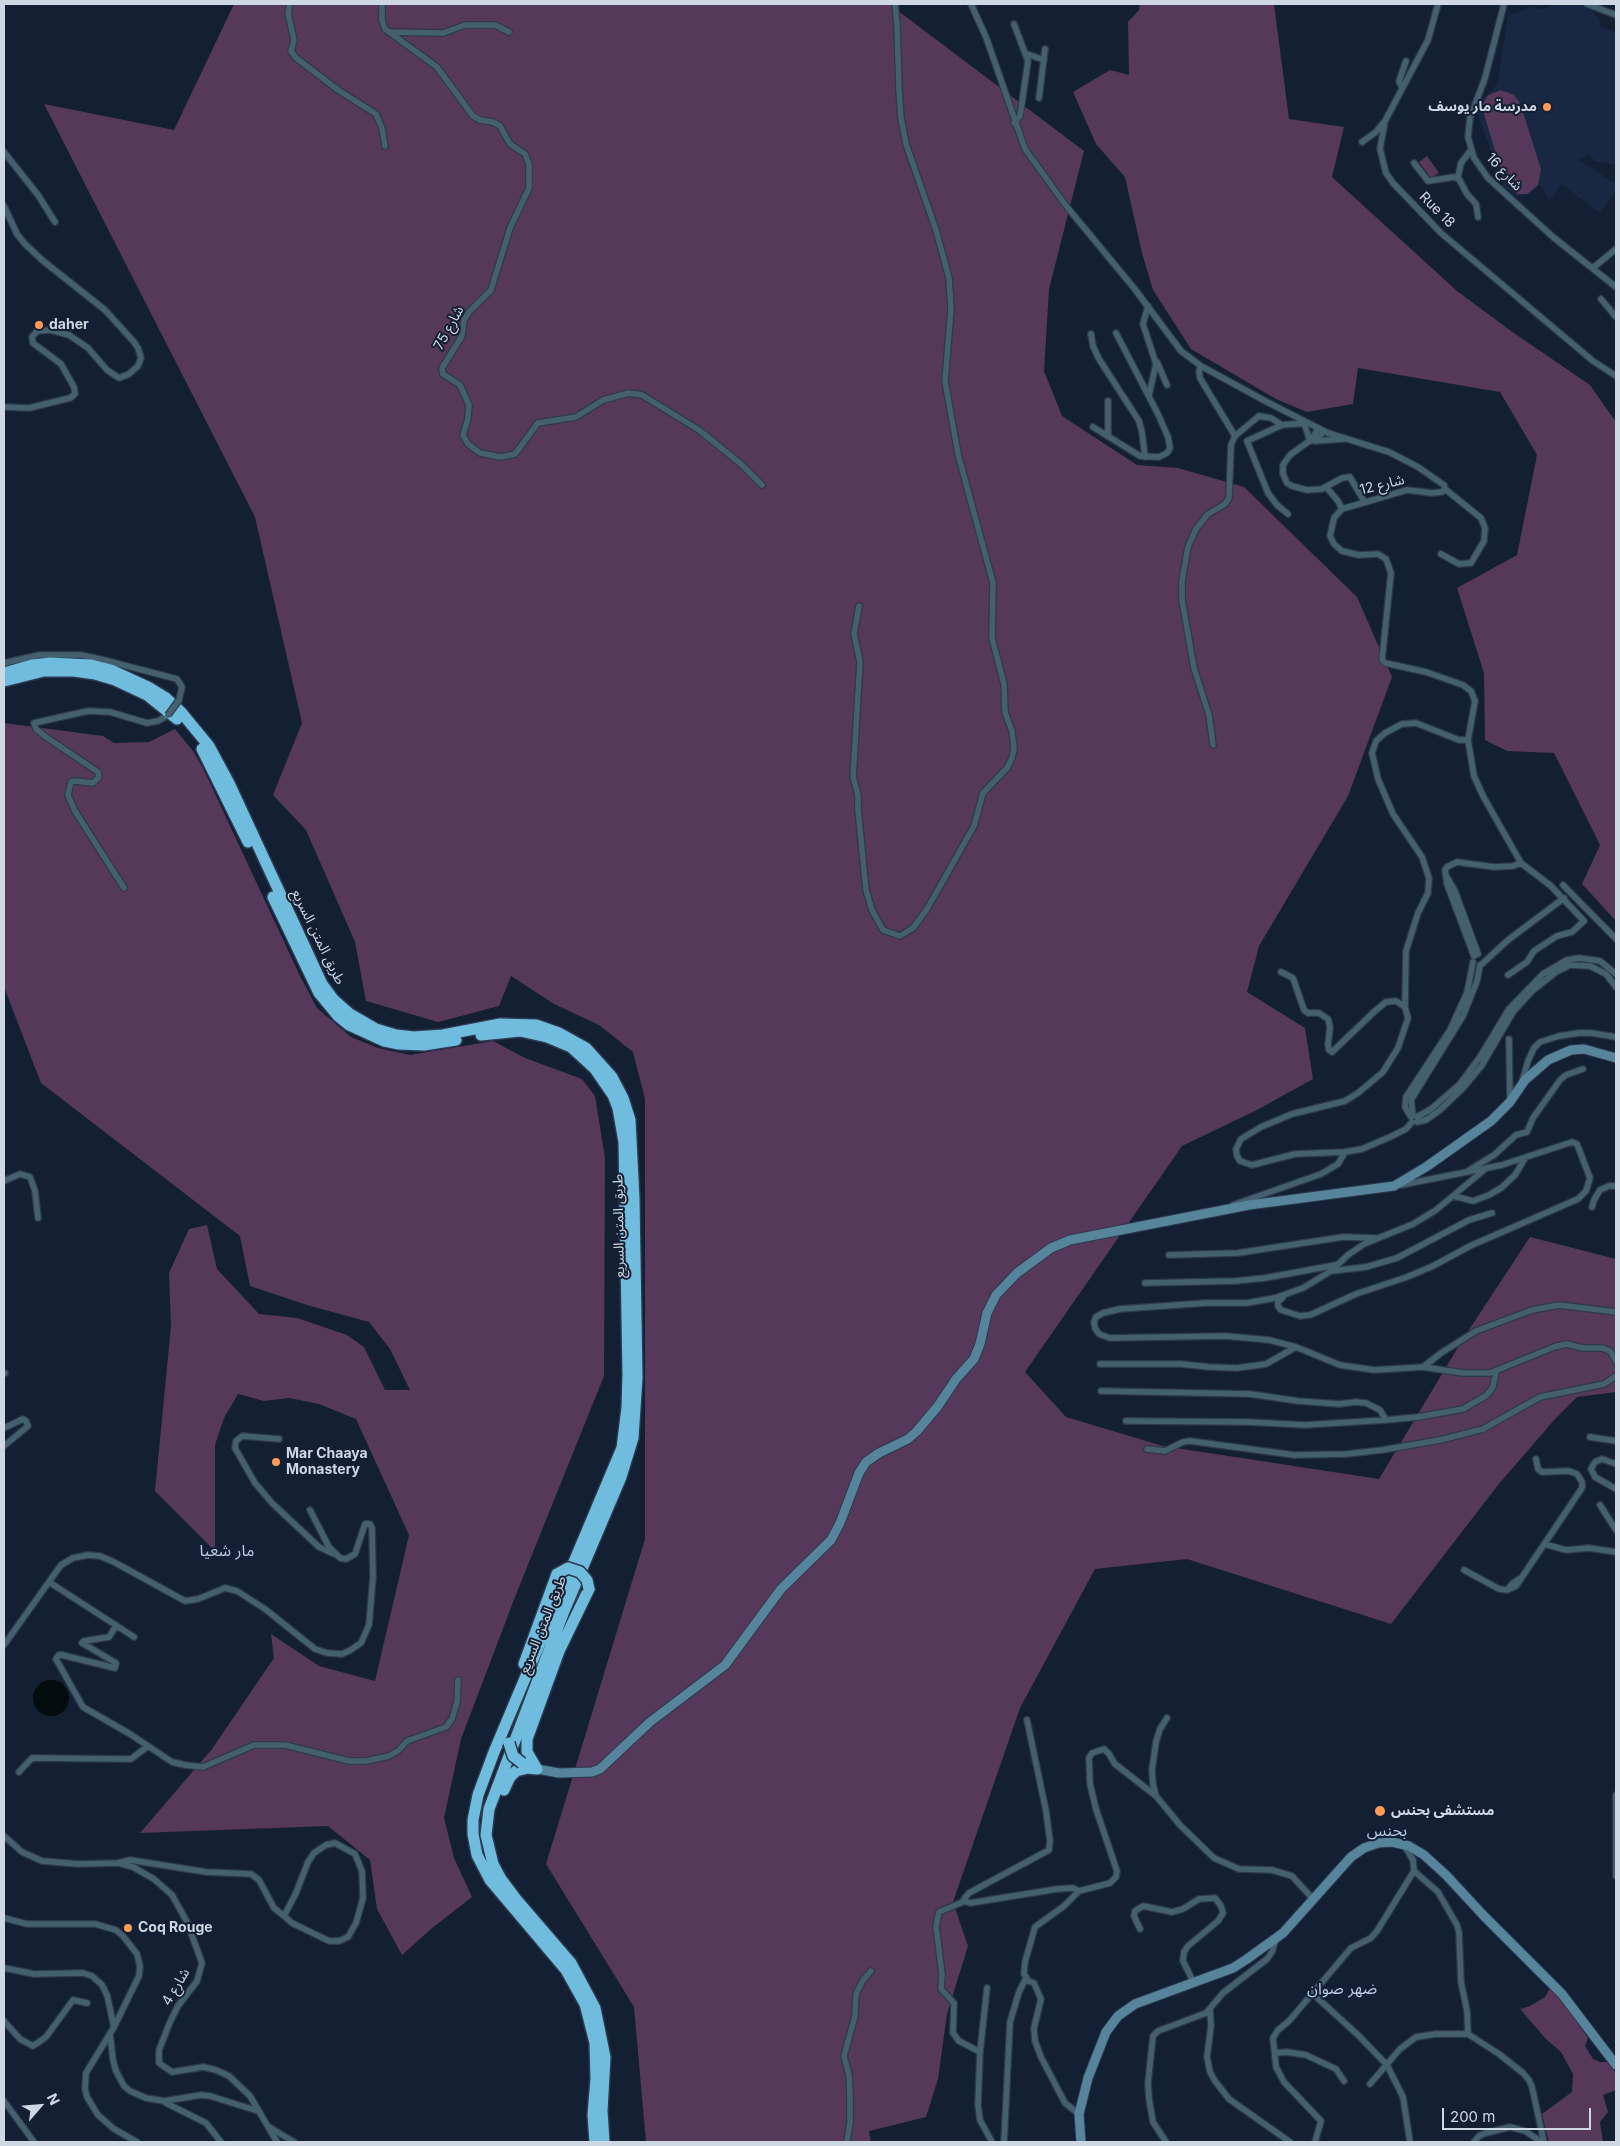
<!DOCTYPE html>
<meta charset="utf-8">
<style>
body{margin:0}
#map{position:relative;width:1620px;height:2146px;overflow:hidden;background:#131f33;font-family:Inter,sans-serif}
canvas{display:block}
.frame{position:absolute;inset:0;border:5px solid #ced7e4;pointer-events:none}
.north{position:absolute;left:15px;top:2081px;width:50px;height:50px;-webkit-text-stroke:4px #131f33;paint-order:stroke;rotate:63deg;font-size:14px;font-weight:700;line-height:20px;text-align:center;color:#ced7e4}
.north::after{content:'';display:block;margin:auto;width:18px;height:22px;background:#ced7e4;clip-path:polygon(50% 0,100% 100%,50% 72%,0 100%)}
.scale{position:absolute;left:1442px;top:2108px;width:149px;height:22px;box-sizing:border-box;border:2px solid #ced7e4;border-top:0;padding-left:6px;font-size:15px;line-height:18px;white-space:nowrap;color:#ced7e4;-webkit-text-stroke:4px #131f33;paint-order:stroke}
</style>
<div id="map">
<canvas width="1620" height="2146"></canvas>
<div class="frame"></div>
<div class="north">N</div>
<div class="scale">200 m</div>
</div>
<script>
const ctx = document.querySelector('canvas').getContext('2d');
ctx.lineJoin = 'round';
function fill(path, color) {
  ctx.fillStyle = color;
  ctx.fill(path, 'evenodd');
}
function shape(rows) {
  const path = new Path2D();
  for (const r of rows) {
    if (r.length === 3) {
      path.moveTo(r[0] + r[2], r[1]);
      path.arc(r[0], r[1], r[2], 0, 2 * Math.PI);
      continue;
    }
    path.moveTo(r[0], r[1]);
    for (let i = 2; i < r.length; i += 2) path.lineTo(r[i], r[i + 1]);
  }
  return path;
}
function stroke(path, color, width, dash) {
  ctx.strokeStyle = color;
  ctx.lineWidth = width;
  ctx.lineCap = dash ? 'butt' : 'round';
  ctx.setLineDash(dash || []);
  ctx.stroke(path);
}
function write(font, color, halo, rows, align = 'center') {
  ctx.font = font + ' Inter,"Noto Sans Arabic",sans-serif';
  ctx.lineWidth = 4;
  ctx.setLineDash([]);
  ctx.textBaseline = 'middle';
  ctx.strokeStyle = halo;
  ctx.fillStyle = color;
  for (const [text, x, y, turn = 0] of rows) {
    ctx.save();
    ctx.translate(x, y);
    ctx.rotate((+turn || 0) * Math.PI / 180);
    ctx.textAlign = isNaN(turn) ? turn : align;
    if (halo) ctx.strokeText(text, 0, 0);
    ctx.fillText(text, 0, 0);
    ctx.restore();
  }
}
const built = shape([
 [1558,4,1578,4,1590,9,1599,19,1601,27,1616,33,1616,165,1595,161,1589,154,1579,160,1616,184,1616,191,1600,213,1561,184,1550,201,1540,185,1530,194,1522,196,1517,196,1504,187,1477,112,1479,102,1497,85,1508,16,1531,7,1542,9]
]);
const green = shape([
 [234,4,889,4,1084,151,1049,289,1044,371,1062,416,1137,465,1178,468,1244,487,1357,597,1392,677,1348,796,1259,946,1247,992,1305,1028,1313,1079,1257,1110,1182,1146,1025,1372,1066,1417,1163,1446,1379,1479,1463,1339,1530,1237,1616,1259,1616,1392,1577,1397,1555,1419,1498,1485,1391,1624,1187,1559,1095,1569,1020,1708,953,1902,968,1946,947,2014,938,2079,926,2117,869,2131,871,2142,646,2142,634,2007,546,1864,645,1539,645,1099,633,1052,599,1025,554,1004,511,976,499,1006,438,1022,366,1001,355,942,306,830,273,795,302,723,255,517,44,104,174,130],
 [1140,4,1274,4,1289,119,1344,127,1332,177,1457,291,1511,331,1590,385,1616,422,1616,921,1582,884,1600,845,1554,753,1507,751,1485,740,1484,673,1457,588,1517,555,1537,455,1500,392,1358,368,1353,404,1307,412,1276,399,1191,349,1153,290,1142,253,1125,177,1096,144,1073,92,1110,70,1129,75,1128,22,1139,10],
 [1501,90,1514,95,1520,103,1541,169,1538,185,1527,194,1518,194,1504,180,1483,111,1483,104,1488,95],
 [1427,156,1439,173,1431,178,1419,162],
 [4,723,103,736,114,743,149,742,175,729,193,751,203,768,300,976,317,1008,351,1037,378,1048,410,1055,493,1041,525,1058,582,1079,595,1096,605,1158,604,1376,515,1597,461,1739,444,1818,454,1858,472,1897,431,1929,402,1955,377,1909,370,1860,328,1826,140,1833,212,1749,274,1658,271,1634,319,1666,375,1681,409,1535,356,1419,319,1404,289,1398,264,1401,238,1394,224,1418,215,1445,215,1551,155,1491,171,1326,169,1273,189,1229,207,1225,217,1269,259,1314,297,1318,347,1335,364,1347,385,1390,410,1390,390,1349,369,1322,307,1305,250,1286,240,1236,41,1083,4,987],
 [1550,1988,1562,2000,1588,2038,1585,2046,1593,2059,1600,2062,1607,2062,1616,2073,1616,2090,1603,2095,1608,2112,1600,2122,1603,2142,1549,2142,1542,2114,1572,2092,1573,2074,1561,2052,1546,2039,1520,2009,1530,2006,1545,1997]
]);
const water = shape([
 [51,1698,18]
]);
const minor = shape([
 [290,4,288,13,294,40,291,51,295,57,338,90,376,114,382,128,385,146],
 [382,4,382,20,385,29,437,67,473,116,480,120,493,122,500,126,510,144,525,154,529,164,529,188,510,228,491,290,469,312,464,320,462,336,442,368,443,374,460,385,469,405,468,418,463,435,468,444,480,453,501,457,515,454,538,423,576,417,603,400,629,393,642,395,699,430,741,464,762,485],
 [971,4,986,37,1025,149,1067,207,1134,288,1181,351,1201,366,1267,402,1328,433,1389,452,1418,467,1444,485,1445,489,1442,492,1432,493,1407,490,1342,509,1334,518,1330,536,1334,544,1342,551,1359,555,1378,554,1386,559,1391,573,1382,660,1385,663,1426,672,1463,685,1471,691,1475,701,1468,740,1474,776,1483,796,1521,863,1551,886,1584,921,1572,932,1557,936,1534,951,1527,962,1508,975],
 [1438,4,1428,40,1385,121,1380,149,1386,173,1393,183,1441,233,1593,361,1616,376],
 [1504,4,1485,78,1470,118,1468,137,1474,158,1488,178,1553,237,1616,287],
 [1587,4,1616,15],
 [1014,24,1028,61,1020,116,1014,123],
 [389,32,443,33,465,25,495,25,509,32],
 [1027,54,1044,60],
 [1402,88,1399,81,1406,61],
 [1039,98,1045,49],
 [1362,142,1376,132,1384,122],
 [4,152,38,195,55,222],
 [1414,163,1428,181,1454,177,1459,179,1467,194,1476,204,1478,217],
 [1458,177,1461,163,1471,150],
 [4,206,17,234,25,244,42,260,105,310,134,342,138,348,141,358,138,366,129,374,119,378,107,370,88,348,69,335,50,330,37,331,32,337,33,343,61,364,74,387,75,394,70,398,29,408,4,407],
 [1594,267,1616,249],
 [1601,299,1616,317],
 [1148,306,1143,324,1156,364,1149,395],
 [1091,334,1093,346,1099,359,1139,421,1142,432,1145,457],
 [1157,362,1167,385],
 [1201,366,1199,371,1200,378,1235,436,1259,416,1271,418,1282,425],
 [1304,423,1310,441,1316,440,1324,431],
 [1093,427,1140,456,1159,457,1167,453,1170,448,1168,437,1158,414,1116,333],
 [1318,428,1312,439,1290,455,1283,465,1283,474,1287,483,1292,486,1307,490,1322,489,1342,478,1350,477,1364,501],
 [1108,435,1108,401],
 [1315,441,1343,439],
 [1327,488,1338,501,1342,509],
 [1288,514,1277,505,1268,493,1247,441,1282,425,1306,423],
 [1441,554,1459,564,1471,563,1484,541,1485,528,1481,518,1445,489],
 [859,606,854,634,860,662,853,777,858,795,858,809,866,890,872,910,883,930,900,936,913,928,927,909,974,826,983,793,1007,768,1012,758,1014,749,1012,731,1005,712,1004,684,992,638,993,583,958,454,945,381,951,309,949,278,936,230,906,144,901,118,899,89,897,24,895,4],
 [4,663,39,655,81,655,104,660,177,679,182,687,179,700],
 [1213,745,1209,715,1194,668,1182,600,1182,581,1188,547,1196,529,1208,514,1225,504,1229,498,1231,445,1235,436],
 [1447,877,1455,891,1478,954],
 [1563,885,1616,939],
 [124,888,75,811,68,795,71,782,75,781,93,783,99,777,98,772,46,737,36,729,34,723,88,711,110,712,147,723,158,721,168,715],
 [1474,956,1447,884,1445,870,1447,867,1457,862,1494,867,1513,866,1521,863],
 [1482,964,1508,940,1564,898],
 [1281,972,1293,978,1304,1010,1308,1013,1319,1013,1328,1019,1330,1027,1328,1045,1329,1050,1332,1052,1375,1011,1386,1002,1396,1001,1405,1007],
 [1509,1039,1510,1102],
 [1522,1082,1528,1061,1534,1048,1540,1042,1559,1036,1579,1033,1591,1033,1616,1037],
 [1413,1115,1411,1100,1463,1016,1477,981,1480,965],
 [1411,1117,1405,1107,1406,1097,1450,1030,1467,993,1473,962],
 [1417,1117,1431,1109,1460,1084,1480,1057,1509,1009,1543,974,1567,960,1579,958,1600,961,1616,974],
 [1412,1122,1406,1129,1390,1137,1362,1149,1345,1152,1295,1154,1252,1165,1240,1161,1237,1156,1236,1149,1241,1139,1261,1127,1292,1114,1345,1101,1358,1093,1383,1072,1398,1048,1408,1018,1405,1007,1406,951,1418,913,1428,893,1429,878,1422,857,1393,814,1378,779,1372,753,1376,741,1385,733,1402,724,1416,723,1459,740,1468,740],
 [1417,1122,1426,1120,1440,1110,1464,1087,1482,1065,1513,1012,1532,991,1556,972,1570,965,1590,966,1606,974,1616,987],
 [1484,1170,1436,1210,1413,1224,1364,1244,1348,1255,1331,1271,1303,1288,1275,1298,1247,1303,1206,1303,1120,1309,1103,1313,1096,1317,1094,1322,1095,1328,1099,1334,1110,1338,1225,1336,1269,1340,1296,1347,1340,1365,1374,1370,1423,1367,1463,1373,1490,1373,1554,1347,1566,1344,1583,1348,1602,1348,1610,1351,1616,1361],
 [1468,1171,1494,1155,1516,1135,1527,1132,1533,1118,1560,1080,1566,1075,1583,1069],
 [4,1181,20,1174,30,1177,35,1191,38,1218],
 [1454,1196,1473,1201,1489,1195,1501,1188,1515,1175,1524,1160],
 [1233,1205,1321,1174,1338,1164,1345,1152],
 [1592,1207,1594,1200,1600,1190,1609,1186,1616,1186],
 [1169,1255,1238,1253,1343,1237,1375,1238],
 [1331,1271,1366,1267,1397,1258,1469,1220,1492,1213],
 [1145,1283,1235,1281,1265,1278,1336,1265],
 [1283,1297,1278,1302,1278,1306,1281,1310,1300,1316,1310,1315,1356,1294,1407,1277,1433,1266,1470,1246,1578,1199,1586,1191,1590,1178,1577,1144,1572,1142,1502,1165,1401,1185],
 [1100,1364,1181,1364,1209,1367,1237,1368,1266,1364,1296,1347],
 [1423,1367,1441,1353,1476,1331,1532,1310,1559,1305,1616,1312],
 [4,1373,5,1373],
 [1101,1391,1250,1394,1298,1401,1339,1404,1356,1402,1366,1403,1380,1410,1386,1420,1418,1417,1463,1409,1487,1395,1493,1387,1496,1372],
 [1126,1421,1248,1422,1305,1425,1386,1420],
 [4,1428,23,1419,26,1421,28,1426,4,1446],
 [1590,1437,1616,1441],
 [279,1439,242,1436,236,1441,235,1448,255,1483,272,1503,319,1547,334,1554],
 [1147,1449,1165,1451,1183,1442,1190,1441,1294,1455,1347,1454,1382,1450,1440,1440,1483,1429,1540,1397,1604,1384,1616,1376],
 [1616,1464,1602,1459,1595,1462,1591,1469,1595,1477,1616,1489],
 [1600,1505,1616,1530],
 [1544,1544,1566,1550,1589,1548,1616,1552],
 [1464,1570,1499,1589,1507,1590],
 [1519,1579,1513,1583,1507,1590,1516,1586,1582,1488,1582,1482,1577,1474,1569,1471,1542,1472,1538,1469,1536,1459],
 [49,1582,134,1637],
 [116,1626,109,1637,84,1641,82,1643,116,1663,115,1668,62,1655,59,1655,56,1659,83,1707,130,1734,172,1762,185,1765,203,1767,254,1745,285,1745,349,1761,366,1761,389,1756,399,1750,407,1741,446,1727,452,1719,457,1702,458,1680],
 [4,1645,61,1565,73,1558,88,1555,100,1556,114,1562,185,1601,198,1599,225,1588,237,1591,265,1609,315,1649,327,1653,342,1654,349,1651,361,1643,369,1625,373,1577,372,1528,370,1524,365,1524,355,1554,346,1559,340,1558,329,1547,310,1510],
 [1167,1718,1160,1729,1156,1742,1152,1770,1153,1784,1156,1796,1180,1825,1214,1858,1239,1869,1272,1870,1292,1876,1313,1899],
 [1027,1720,1046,1811,1050,1841,1049,1850,969,1893,964,1899,967,1902,970,1903,1057,1889,1073,1888,1079,1891,1064,1906,1035,1927,1025,1962,1024,1974,1028,1980],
 [19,1772,32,1758,131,1759,148,1746],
 [1616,1795,1616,1876],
 [4,1836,22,1852,42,1861,78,1864,118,1863,133,1867,154,1879,172,1895,187,1922,202,1963,197,1981,178,2006,170,2022,159,2050,159,2063,172,2072,203,2067,216,2070,229,2076,250,2096,277,2142],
 [118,1863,130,1860,206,1872,251,1874,259,1880,274,1908,284,1916,296,1893,308,1862,314,1853,326,1845,335,1843,355,1854,362,1871,363,1898,356,1923,348,1937,339,1941,329,1941,292,1923,284,1916],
 [1414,1871,1438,1892,1457,1925,1459,1932,1461,1982,1467,2011,1468,2034,1499,2054,1523,2073,1529,2080,1532,2087,1544,2142],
 [1079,1891,1110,1883,1116,1877,1117,1871,1096,1809,1090,1784,1089,1758,1092,1753,1104,1749,1109,1754,1115,1764,1156,1796],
 [965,1901,939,1912,936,1926,942,1974,941,1989,954,2003,953,2033,959,2041,980,2052],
 [4,1918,27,1924,95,1924,116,1930,123,1936,137,1954,140,1966,139,1976,114,2027],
 [1140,1929,1134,1916,1135,1911,1143,1906,1172,1912,1183,1909,1199,1899,1215,1898,1221,1906,1223,1913,1218,1921,1188,1946,1184,1952,1183,1961,1193,1981],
 [4,1968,34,1974,83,1973,92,1976,102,1985,107,1995,114,2027,86,2073,85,2089,87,2097,98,2115,114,2129,137,2142],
 [987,1988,980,2052,978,2105,980,2120,992,2142],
 [1312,1993,1359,2036,1387,2065,1403,2097,1410,2142],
 [1210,2010,1211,2026,1207,2057,1210,2072,1215,2081,1229,2099,1290,2142],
 [4,2021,20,2039,33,2046,46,2037,73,2000,87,2003],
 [110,2034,113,2060,116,2071,124,2086,130,2091,146,2098,164,2101,201,2095,210,2096,258,2111],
 [1275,2053,1287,2052,1306,2055,1336,2069,1344,2081],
 [1370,2084,1400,2049,1416,2037,1436,2034,1468,2034],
 [4,2101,34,2142],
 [166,2103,206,2123,221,2142],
 [269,2127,294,2142],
 [847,2142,850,2122,850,2095,849,2075,844,2056,855,2016,856,1994,863,1980,871,1971],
 [1004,2142,1010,2022,1019,1992,1025,1980,1034,1983,1041,1999,1034,2028,1035,2041,1041,2057,1065,2103,1079,2114],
 [1166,2142,1153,2122,1149,2099,1148,2083,1153,2036,1158,2031,1206,2013,1223,1993,1267,1959,1272,1952,1276,1939],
 [1315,2142,1321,2121,1284,2082,1276,2067,1273,2038,1278,2030,1289,2021,1351,1948,1371,1938,1377,1931,1414,1871,1413,1860,1404,1845],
 [1474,2142,1479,2136,1486,2133,1510,2127,1525,2131,1542,2142]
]);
const secondary = shape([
 [537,1769,559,1773,592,1772,600,1769,650,1722,725,1665,781,1589,831,1540,840,1523,859,1473,866,1462,879,1453,908,1439,917,1431,938,1406,956,1379,974,1359,980,1344,987,1313,996,1295,1017,1273,1051,1248,1070,1240,1249,1205,1394,1186,1426,1167,1491,1121,1510,1102,1525,1080,1548,1060,1571,1050,1584,1049,1616,1058],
 [1081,2142,1079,2114,1088,2078,1106,2032,1118,2016,1135,2004,1233,1968,1247,1959,1283,1933,1351,1857,1364,1848,1378,1843,1392,1842,1409,1846,1424,1855,1446,1875,1484,1916,1562,1994,1616,2065]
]);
const motorway = shape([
 [4,673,32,665,50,663,91,665,111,670,148,687,166,698,181,712,209,746,229,783,322,984,333,999,350,1014,376,1029,396,1035,414,1037,443,1035,500,1024,536,1025,559,1033,586,1048,612,1077,623,1098,630,1120,634,1199,637,1378,633,1438,621,1477,564,1611,489,1809,486,1835,493,1864,501,1879,516,1899,571,1963,595,2008,605,2057,602,2111,604,2142],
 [4,681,44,671,74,671,95,674,115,680,147,695,177,719],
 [202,749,248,842],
 [273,897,319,993,338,1016,349,1025,384,1041,399,1044,424,1045,456,1040],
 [481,1035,520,1031,547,1037,571,1047,595,1069,613,1095,618,1108,624,1142,628,1375,627,1408,622,1448,494,1752,478,1795,473,1820,473,1834,477,1855,490,1880,566,1970,585,2004,595,2043,596,2079,593,2115,595,2142],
 [524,1664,557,1574],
 [537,1769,527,1752,527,1739,559,1651,589,1589],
 [504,1790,510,1777,516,1771,528,1768,537,1769]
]);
const minorBridge = shape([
 [168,715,179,700]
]);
const motorwayBridge = shape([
 [557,1574,568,1568,580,1572,587,1580,589,1589],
 [509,1743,513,1756,522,1763]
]);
const markers = [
 [1547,107,5,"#fe9c57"],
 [39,325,5,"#fe9c57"],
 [276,1462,5,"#fe9c57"],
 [1380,1811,6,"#fe9c57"],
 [128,1928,5,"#fe9c57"]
];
const poiNames = [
 ["مدرسة مار يوسف",1537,107,"right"],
 ["daher",49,325],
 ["Mar Chaaya",286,1454],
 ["Monastery",286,1470],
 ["مستشفى بحنس",1391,1811],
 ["Coq Rouge",138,1928]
];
const streetNames = [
 ["شارع 16",1504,172,47],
 ["Rue 18",1437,210,45],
 ["شارع 75",449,328,-62],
 ["شارع 12",1382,485,-14],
 ["طريق المتن السريع",318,937,64],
 ["طريق المتن السريع",619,1226,-91],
 ["طريق المتن السريع",543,1625,-68],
 ["شارع 4",176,1987,-59]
];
const quarterNames = [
 ["مار شعيا",227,1551],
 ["بحنس",1387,1831],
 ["ضهر صوان",1342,1989]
];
fill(built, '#192842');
fill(green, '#56385b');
fill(water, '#030c0d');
stroke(minor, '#2d394c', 8);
stroke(secondary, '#2d394c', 11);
stroke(motorway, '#2d394c', 14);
stroke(minor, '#44606e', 5.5);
stroke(secondary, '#56859b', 9);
stroke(motorway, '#70bcde', 11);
stroke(minorBridge, '#2d394c', 8, []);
stroke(motorwayBridge, '#2d394c', 14, []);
stroke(minorBridge, '#44606e', 5.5);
stroke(motorwayBridge, '#70bcde', 11);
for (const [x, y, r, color] of markers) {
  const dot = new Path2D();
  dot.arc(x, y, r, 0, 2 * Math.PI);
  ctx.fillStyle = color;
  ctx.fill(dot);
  stroke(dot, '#131f33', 2);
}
write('bold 14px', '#ced7e4', '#131f33', poiNames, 'left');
write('14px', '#ced7e4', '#131f33', streetNames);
write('16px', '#bbcce7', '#131f33', quarterNames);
</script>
